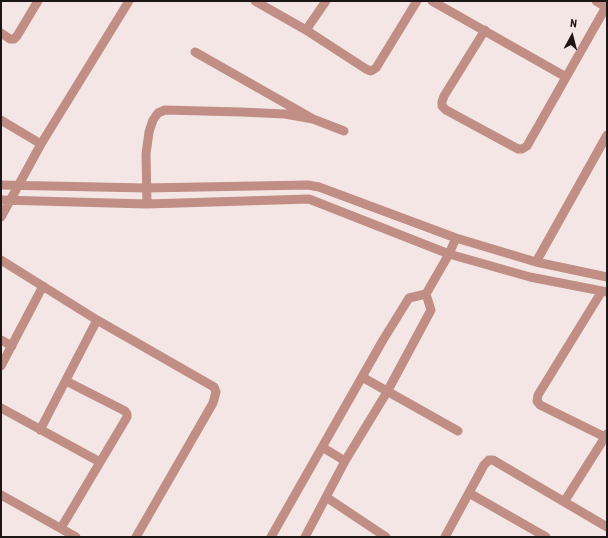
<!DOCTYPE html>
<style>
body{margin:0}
#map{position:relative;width:608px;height:538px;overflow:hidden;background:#f4e6e4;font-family:"Roboto Condensed",sans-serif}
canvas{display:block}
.frame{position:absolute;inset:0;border:2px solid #1c1716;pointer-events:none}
.north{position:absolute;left:552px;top:16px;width:40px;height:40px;-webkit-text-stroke:3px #f4e6e4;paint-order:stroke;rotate:7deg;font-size:11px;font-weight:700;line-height:16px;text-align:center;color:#1c1716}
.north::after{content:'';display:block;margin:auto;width:14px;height:18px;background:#1c1716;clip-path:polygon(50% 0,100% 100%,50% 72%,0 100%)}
</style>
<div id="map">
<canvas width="608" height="538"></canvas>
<div class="frame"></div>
<div class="north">N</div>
</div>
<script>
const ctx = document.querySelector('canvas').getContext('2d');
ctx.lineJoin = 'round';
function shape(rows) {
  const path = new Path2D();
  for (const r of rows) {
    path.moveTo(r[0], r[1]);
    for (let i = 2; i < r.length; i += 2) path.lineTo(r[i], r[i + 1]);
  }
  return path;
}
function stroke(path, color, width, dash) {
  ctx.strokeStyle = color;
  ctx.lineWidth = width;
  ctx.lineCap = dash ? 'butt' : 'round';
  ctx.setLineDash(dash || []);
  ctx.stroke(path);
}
const minor = shape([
 [255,1,306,30,366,69,371,71,376,68,417,1],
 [432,1,566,77],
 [596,1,607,8],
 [306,30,326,1],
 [485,30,444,96,442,102,442,106,446,110,518,149,522,149,527,146,606,7],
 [1,33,10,39,14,39,17,36,38,1],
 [195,52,313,119,344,131],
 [1,120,41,144],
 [1,185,146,188,308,185,319,187,456,238,536,262,607,277],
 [1,200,147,204,309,199,449,254,530,277,607,292],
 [147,204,146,154,149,132,153,120,158,113,165,110,241,112,285,114,313,119],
 [1,217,41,144,129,1],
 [1,260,97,320,214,387,216,392,213,403,136,537],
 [536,262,607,135],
 [602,291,538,395,537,401,540,405,605,437],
 [1,340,12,346],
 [1,366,43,286],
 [362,377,458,431],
 [1,408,100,462],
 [40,430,97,320],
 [322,447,345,461],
 [469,493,546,537],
 [1,495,76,537],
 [326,497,386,537],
 [564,502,607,434],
 [61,528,127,417,127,414,125,411,66,381],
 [271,537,383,340,409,298,426,294,449,254,456,238],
 [305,537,345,461,387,392,431,310,426,294],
 [445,537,484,465,489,460,493,460,607,527]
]);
stroke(minor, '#c08e85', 9);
</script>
